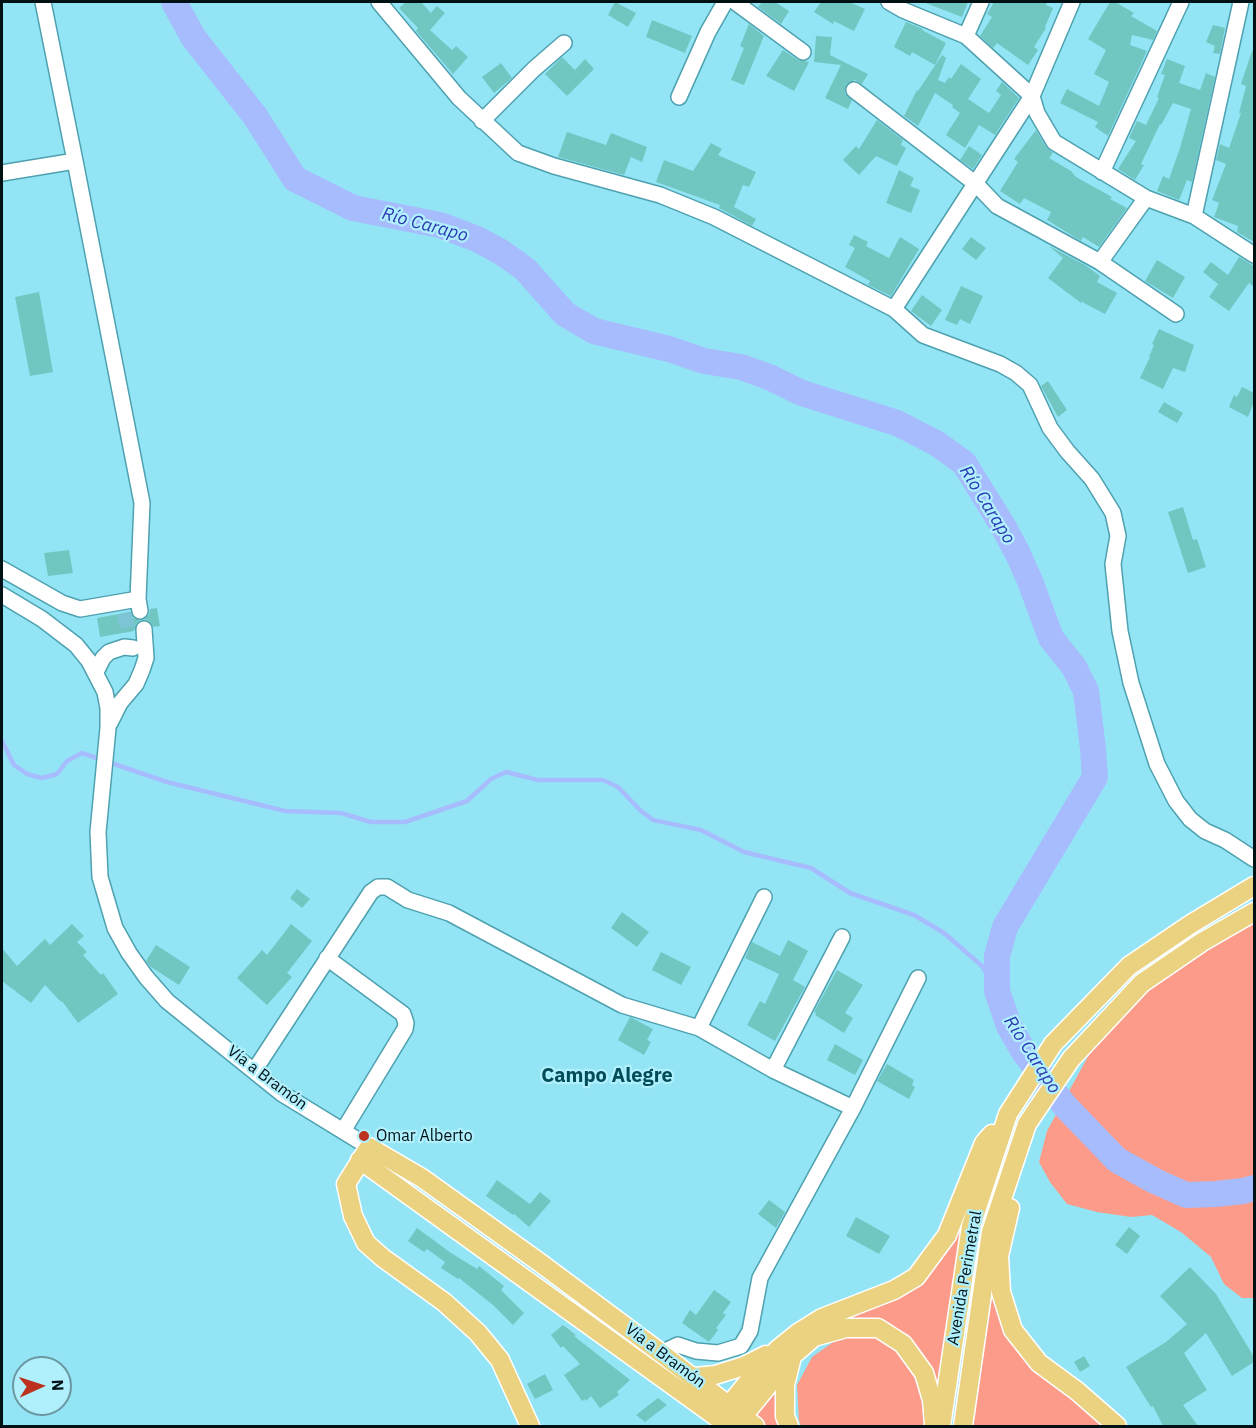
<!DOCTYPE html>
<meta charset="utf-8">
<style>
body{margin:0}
#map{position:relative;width:1256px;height:1428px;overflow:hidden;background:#93e5f5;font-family:"IBM Plex Sans",sans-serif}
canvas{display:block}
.frame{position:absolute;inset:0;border:3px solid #001116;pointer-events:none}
.north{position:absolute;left:12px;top:1356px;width:60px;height:60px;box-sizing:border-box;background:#b0f0fc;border:2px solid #6a97a0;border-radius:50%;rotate:87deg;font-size:16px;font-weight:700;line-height:24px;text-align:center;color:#001116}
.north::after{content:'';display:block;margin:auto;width:21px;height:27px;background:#bd311f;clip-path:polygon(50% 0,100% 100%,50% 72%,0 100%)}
</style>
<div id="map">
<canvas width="1256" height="1428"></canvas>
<div class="frame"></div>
<div class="north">N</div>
</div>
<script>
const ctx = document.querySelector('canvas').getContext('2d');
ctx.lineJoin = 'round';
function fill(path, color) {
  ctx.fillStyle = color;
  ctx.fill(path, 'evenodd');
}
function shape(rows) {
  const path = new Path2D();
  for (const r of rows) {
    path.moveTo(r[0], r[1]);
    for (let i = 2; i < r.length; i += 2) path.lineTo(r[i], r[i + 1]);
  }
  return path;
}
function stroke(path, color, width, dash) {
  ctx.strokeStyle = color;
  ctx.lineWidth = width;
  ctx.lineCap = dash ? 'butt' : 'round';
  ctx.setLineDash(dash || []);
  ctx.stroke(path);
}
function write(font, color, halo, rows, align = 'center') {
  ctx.font = font + ' "IBM Plex Sans",sans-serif';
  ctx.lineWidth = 4.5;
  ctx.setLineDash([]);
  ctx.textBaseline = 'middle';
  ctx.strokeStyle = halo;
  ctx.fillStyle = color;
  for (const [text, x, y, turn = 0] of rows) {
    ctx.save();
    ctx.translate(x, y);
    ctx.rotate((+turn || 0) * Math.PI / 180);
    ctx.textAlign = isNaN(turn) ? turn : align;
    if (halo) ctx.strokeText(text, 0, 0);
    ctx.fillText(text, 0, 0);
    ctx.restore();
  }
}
const green = shape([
 [1254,912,1254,1298,1242,1298,1224,1284,1211,1257,1181,1232,1152,1215,1131,1217,1097,1212,1067,1204,1050,1182,1039,1162,1047,1131,1091,1051,1127,1007,1167,972],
 [984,1182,943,1404,933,1369,908,1335,878,1320,791,1352,785,1426,767,1426,737,1403,792,1339,921,1282,941,1261,956,1235,967,1208],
 [996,1228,1002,1317,1090,1412,1106,1426,960,1426],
 [862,1333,886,1342,909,1364,928,1410,929,1426,801,1426,799,1421,797,1385,812,1357,836,1340]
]);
const stream = shape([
 [2,741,14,765,27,774,42,778,57,774,67,761,82,753,167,782,285,811,341,813,371,822,405,822,467,801,491,779,506,772,538,780,603,780,618,787,640,810,653,820,701,830,744,852,811,868,850,893,914,915,944,933,982,966,997,991]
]);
const river = shape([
 [174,2,193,37,255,116,295,179,353,208,440,225,477,239,501,252,525,269,565,314,594,331,669,349,704,361,741,367,769,377,802,393,897,423,936,443,964,463,1003,526,1017,552,1030,581,1051,638,1074,667,1086,691,1093,749,1095,777,1005,927,997,956,997,991,1009,1026,1024,1052,1065,1106,1117,1160,1155,1181,1186,1195,1216,1194,1243,1191,1254,1188]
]);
const building = shape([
 [406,2,421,2,431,13,437,6,445,13,430,30,452,50,456,46,468,57,453,74,416,31,418,28,399,8],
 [615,2,636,13,628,27,608,15],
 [762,2,775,2,789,11,781,24,758,7],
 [821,2,849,2,865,9,854,31,834,21,833,24,814,12],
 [923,2,968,2,962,17],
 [994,2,1047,2,1046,5,1053,8,1045,27,1046,28,1034,47,1038,50,1028,65,997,43,993,48,980,36,992,17,987,14],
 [1110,2,1115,2,1134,13,1131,16,1157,31,1153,40,1132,35,1130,45,1147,51,1108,136,1095,127,1098,122,1060,103,1067,89,1099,106,1109,82,1094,74,1106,50,1088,39],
 [652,20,692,36,685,53,646,37],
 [906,22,923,29,922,30,946,43,935,65,912,52,910,56,894,47],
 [749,24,764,36,744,85,731,80,744,48,740,46],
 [1213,25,1225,28,1220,54,1213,53,1215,46,1206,42],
 [816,36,832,37,830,55,868,74,862,84,855,80,846,85,845,93,852,100,848,109,825,98,841,65,814,62],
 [783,50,798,60,809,62,794,91,766,76],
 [1252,51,1254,51,1254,242,1237,232,1238,226,1214,217,1219,203,1212,200,1226,164,1216,160,1220,144,1229,148,1241,113,1239,113,1246,86,1241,84],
 [942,55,946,58,938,80,945,83,949,77,951,79,961,64,981,79,968,99,989,113,1001,95,996,91,1002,82,1019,98,995,135,979,125,965,148,946,135,960,113,952,107,953,105,935,93,918,126,904,116,917,90,918,91],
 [562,57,575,70,585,59,594,69,567,96,545,74],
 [1167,59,1185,66,1179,83,1200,90,1206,73,1215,77,1192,182,1187,180,1179,200,1157,191,1163,176,1169,179,1180,148,1191,109,1173,103,1161,125,1160,124,1141,164,1144,165,1135,180,1118,169,1136,141,1129,138,1137,121,1146,125,1159,98,1157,97,1165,75,1161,74],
 [501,63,512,78,494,93,482,77],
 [877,120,903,140,901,145,906,148,897,166,876,156,859,175,843,160,856,146,859,149],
 [1036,130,1046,147,1053,153,1049,158,1071,171,1076,177,1112,197,1110,199,1127,208,1099,247,1083,237,1081,241,1047,220,1051,212,1024,198,1020,204,1000,191,1018,162,1014,159],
 [567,132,606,145,611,133,647,147,642,162,631,157,624,175,558,157],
 [711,143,722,149,718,155,756,172,749,187,743,185,734,207,756,219,752,226,719,208,720,205,656,182,664,160,693,171],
 [969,146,982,155,973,169,960,160],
 [899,170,914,178,910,186,920,190,911,213,886,203],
 [854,235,868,242,866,246,889,258,900,237,919,249,891,296,868,285,870,281,845,267,855,248,849,245],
 [971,237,986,248,976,260,962,249],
 [1049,246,1085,265,1100,276,1097,282,1117,293,1105,314,1082,302,1081,303,1048,278,1063,258],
 [1239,257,1254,266,1254,287,1249,283,1229,311,1209,297,1218,284,1203,272,1211,262,1228,275],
 [1157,260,1185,277,1173,298,1145,281],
 [961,286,983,296,970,324,960,319,957,325,945,320],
 [39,292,53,372,30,376,15,297],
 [922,295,942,310,931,326,911,311],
 [1159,329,1194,345,1185,372,1173,368,1163,389,1140,378,1150,357,1149,357,1154,345,1152,344],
 [1048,381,1067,410,1058,417,1041,386],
 [1242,387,1254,393,1254,402,1248,417,1229,407,1234,395,1237,397],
 [1164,402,1183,413,1177,423,1158,412],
 [1183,507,1193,540,1197,539,1206,567,1188,573,1168,512],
 [69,550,73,573,48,576,44,553],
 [157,608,160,626,153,627,149,621,144,619,149,615,150,609],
 [130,612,133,618,140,620,136,624,134,631,100,637,97,618],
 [297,889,310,899,302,908,290,898],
 [622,912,649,932,637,947,611,928],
 [72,924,84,936,77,942,87,952,83,955,101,975,103,973,118,994,78,1023,62,1001,61,1002,45,985,31,1003,2,981,2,948,17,966,45,939,50,945],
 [291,924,312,941,287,973,292,977,267,1005,237,978,262,950,267,955],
 [788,940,808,951,793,980,805,987,775,1041,747,1025,760,1001,765,1004,779,974,745,958,752,942,780,956],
 [156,945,190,967,179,985,151,967,146,961],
 [661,952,691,967,681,985,652,970],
 [837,970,863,985,845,1013,853,1018,844,1033,815,1015,816,1013,814,1012],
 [630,1017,653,1029,647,1040,651,1042,644,1055,618,1040],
 [835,1044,863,1060,855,1075,827,1060],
 [887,1064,914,1080,912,1085,915,1087,909,1099,877,1081],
 [497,1180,530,1204,540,1192,551,1201,529,1227,514,1214,513,1215,486,1196],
 [769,1200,785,1212,776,1228,758,1214],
 [856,1217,890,1236,879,1254,846,1236],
 [1129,1227,1140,1236,1127,1254,1115,1245],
 [417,1228,451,1253,477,1269,479,1266,504,1286,501,1290,524,1313,513,1325,493,1305,459,1278,458,1279,441,1268,445,1262,427,1249,424,1252,408,1241],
 [1190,1267,1216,1294,1254,1357,1254,1362,1232,1376,1206,1333,1184,1353,1207,1390,1183,1405,1198,1426,1163,1426,1153,1406,1151,1407,1126,1367,1166,1342,1187,1324,1160,1296],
 [714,1290,731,1302,723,1313,726,1315,716,1328,718,1330,709,1342,682,1323,690,1310,696,1315],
 [563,1325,576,1335,574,1336,630,1380,617,1392,619,1395,600,1408,591,1396,586,1401,585,1399,582,1401,564,1375,580,1364,563,1346,561,1348,551,1335],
 [1084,1356,1090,1366,1080,1372,1074,1362],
 [545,1374,553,1390,535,1399,527,1384],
 [658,1398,667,1405,645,1422,636,1415]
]);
const minorTunnel = shape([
 [124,613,128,632]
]);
const minor = shape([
 [43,2,75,161],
 [379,2,459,98,518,153,554,166,660,195,714,217,894,309,923,335,1000,364,1016,373,1030,385,1050,428,1067,451,1092,479,1113,513,1118,536,1113,564,1120,631,1131,683,1157,764,1176,801,1190,819,1205,831,1225,840,1254,859],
 [735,2,803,52],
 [889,2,903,10,966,36,1032,96,1037,113,1054,142,1146,198,1194,216,1254,255],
 [966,36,981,2],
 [854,90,976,184,997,206,1100,262,1176,314],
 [679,97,708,32,725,2],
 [482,121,534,69,564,43],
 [1102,172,1181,2],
 [2,173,75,161,142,503,138,599],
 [1194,216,1241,2],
 [1100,262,1146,198],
 [894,309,1032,96,1072,2],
 [2,569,62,603,80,609,138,599,140,611],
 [2,595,42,619,76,645,89,661,105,692,108,708,108,728,98,832,100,877,115,928,129,953,146,977,167,1001,204,1031,281,1093,369,1147],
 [96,672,103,658,109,652,124,647,133,648],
 [110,723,120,703,136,684,142,670,146,658,144,629],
 [327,958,403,1014,406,1023,405,1029,343,1131],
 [699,1028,764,897],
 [773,1070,842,937],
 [254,1071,371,892,378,887,387,887,408,900,449,913,622,1005,699,1028,773,1070,853,1108],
 [661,1353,678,1345,696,1351,718,1353,741,1346,750,1331,760,1278,853,1108,918,978]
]);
const major = shape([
 [360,1160,729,1426],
 [1010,1208,999,1256,1001,1292,1013,1330,1039,1363,1077,1391,1117,1426],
 [689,1375,695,1377,715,1375,744,1366,766,1355],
 [721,1415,763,1364,778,1349,798,1333,822,1318,894,1290,916,1277,947,1235,984,1143,992,1134],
 [530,1426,500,1360,478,1333,444,1302,383,1258,366,1243,353,1216,346,1184,369,1147,422,1178,539,1262,661,1353,755,1426],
 [735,1426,792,1356,814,1337,846,1328,878,1328,903,1344,924,1373,932,1400,934,1425],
 [789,1426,785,1416,785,1385,791,1361],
 [941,1426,971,1226,1008,1114,1053,1044,1129,966,1191,924,1254,886],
 [963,1426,991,1232,1027,1124,1071,1059,1142,983,1202,942,1254,912]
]);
const markers = [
 [364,1136,6,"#bd311f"]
];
const streetNames = [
 ["Vía a Bramón",267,1078,37],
 ["Avenida Perimetral",965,1278,-80],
 ["Vía a Bramón",665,1356,37]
];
const poiNames = [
 ["Omar Alberto",376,1136]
];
const waterNames = [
 ["Río Carapo",425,225,15],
 ["Río Carapo",987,505,58],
 ["Río Carapo",1032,1055,57]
];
const quarterNames = [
 ["Campo Alegre",607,1076]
];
fill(green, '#fd9b8a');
stroke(stream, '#a7bcfd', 4.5);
stroke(river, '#a7bcfd', 26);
fill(building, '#71c6c1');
stroke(minorTunnel, '#7dc5d4', 15, [15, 8]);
stroke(minor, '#4ea1af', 18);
stroke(major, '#fff', 21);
stroke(minor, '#fff', 15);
stroke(major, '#ead281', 18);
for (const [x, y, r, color] of markers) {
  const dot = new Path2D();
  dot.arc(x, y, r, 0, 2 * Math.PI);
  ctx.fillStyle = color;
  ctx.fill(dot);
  stroke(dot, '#b0f0fc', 2);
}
write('16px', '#001116', '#b0f0fc', streetNames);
write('16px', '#001116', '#b0f0fc', poiNames, 'left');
write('italic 18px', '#2c38b2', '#b0f0fc', waterNames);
write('bold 20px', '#004c57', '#b0f0fc', quarterNames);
</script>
